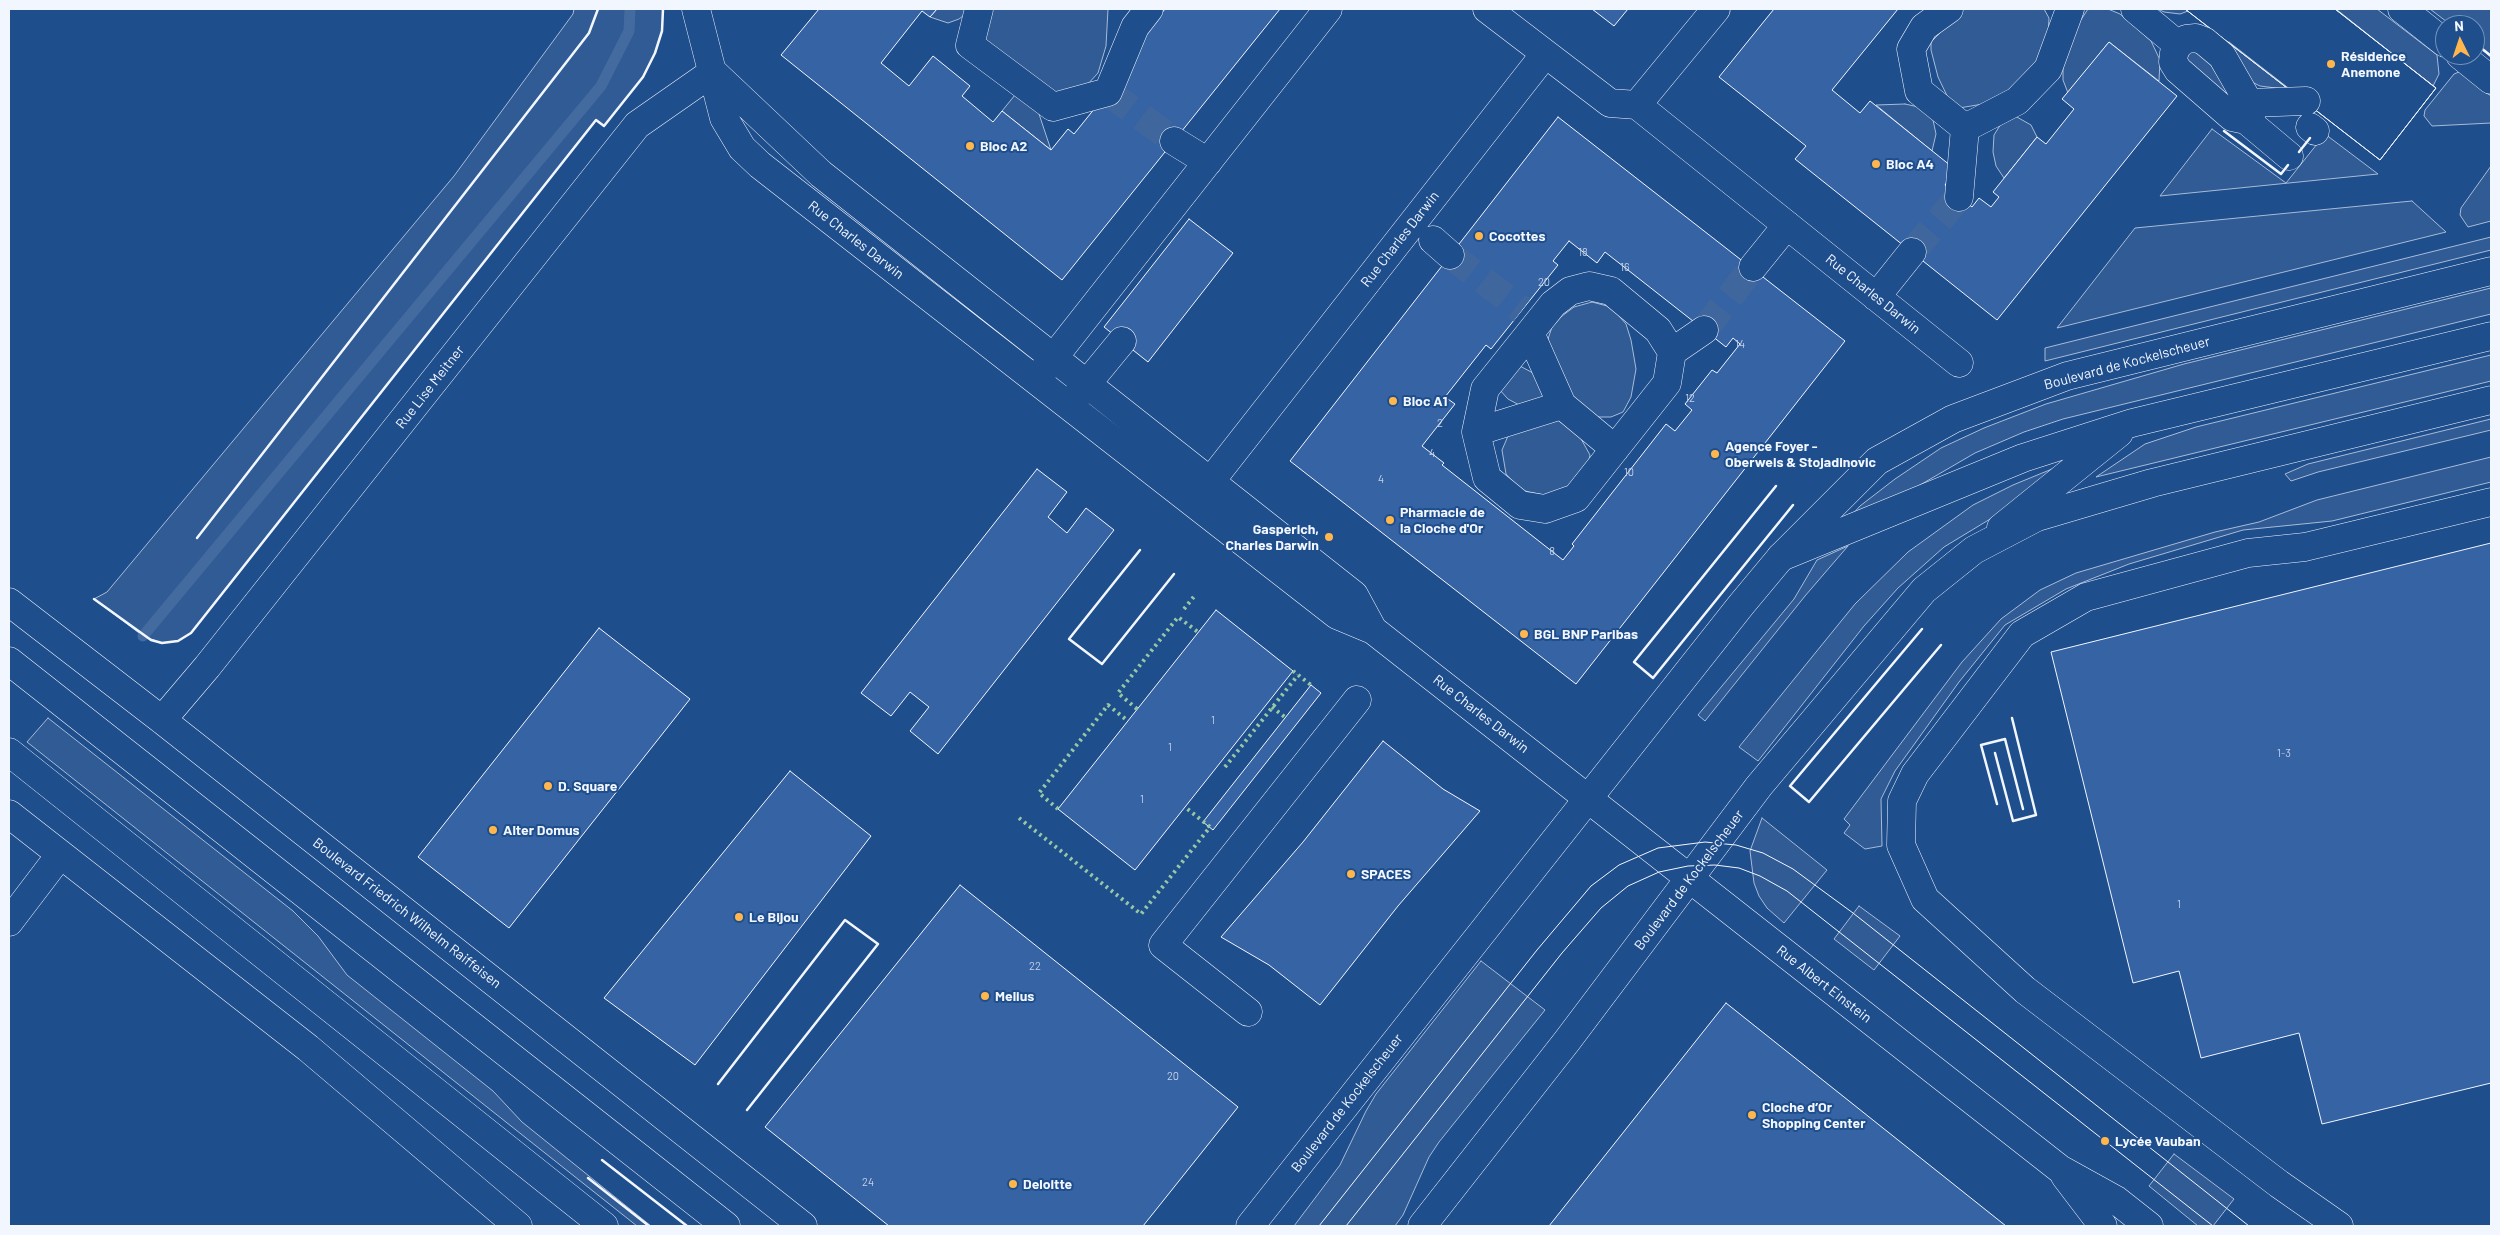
<!DOCTYPE html>
<meta charset="utf-8">
<style>
body{margin:0}
#map{position:relative;width:2500px;height:1235px;overflow:hidden;background:#1f4e8c;font-family:Barlow,sans-serif}
canvas{display:block}
.frame{position:absolute;inset:0;border:10px solid #f2f6ff;pointer-events:none}
.north{position:absolute;left:2435px;top:15px;width:50px;height:50px;box-sizing:border-box;background:#1f4e8c;border:1px solid #7391ba;border-radius:50%;rotate:356deg;font-size:14px;font-weight:700;line-height:20px;text-align:center;color:#f2f6ff}
.north::after{content:'';display:block;margin:auto;width:18px;height:22px;background:#ffb74d;clip-path:polygon(50% 0,100% 100%,50% 72%,0 100%)}
</style>
<div id="map">
<canvas width="2500" height="1235"></canvas>
<div class="frame"></div>
<div class="north">N</div>
</div>
<script>
const ctx = document.querySelector('canvas').getContext('2d');
ctx.lineJoin = 'round';
function fill(path, color) {
  ctx.fillStyle = color;
  ctx.fill(path, 'evenodd');
}
function shape(rows) {
  const path = new Path2D();
  for (const r of rows) {
    path.moveTo(r[0], r[1]);
    for (let i = 2; i < r.length; i += 2) path.lineTo(r[i], r[i + 1]);
  }
  return path;
}
function stroke(path, color, width, dash) {
  ctx.strokeStyle = color;
  ctx.lineWidth = width;
  ctx.lineCap = dash ? 'butt' : 'round';
  ctx.setLineDash(dash || []);
  ctx.stroke(path);
}
function write(font, color, halo, rows, align = 'center') {
  ctx.font = font + ' Barlow,sans-serif';
  ctx.lineWidth = 4;
  ctx.setLineDash([]);
  ctx.textBaseline = 'middle';
  ctx.strokeStyle = halo;
  ctx.fillStyle = color;
  for (const [text, x, y, turn = 0] of rows) {
    ctx.save();
    ctx.translate(x, y);
    ctx.rotate((+turn || 0) * Math.PI / 180);
    ctx.textAlign = isNaN(turn) ? turn : align;
    if (halo) ctx.strokeText(text, 0, 0);
    ctx.fillText(text, 0, 0);
    ctx.restore();
  }
}
const green = shape([
 [574,9,663,9,662,31,655,53,643,77,604,126,596,120,191,633,178,641,162,643,143,636,94,599,107,592,454,176,573,14,574,9],
 [937,9,972,9,959,19,948,23,930,17,937,9],
 [988,9,1108,9,1106,46,1098,73,1086,86,1059,95,980,48,988,9],
 [1964,9,2044,9,2049,18,2048,38,2037,65,2013,91,1989,103,1959,108,1952,106,1938,77,1931,50,1931,42,1964,9],
 [2088,9,2108,9,2120,14,2151,41,2160,60,2159,81,2109,42,2068,93,2063,80,2063,58,2075,29,2088,9],
 [2158,9,2185,9,2188,11,2180,14,2164,12,2158,9],
 [2336,9,2377,9,2437,55,2439,74,2433,86,2336,9],
 [2430,9,2491,9,2491,57,2475,44,2475,25,2451,25,2430,9],
 [2229,42,2291,90,2260,86,2248,80,2233,57,2229,42],
 [2188,48,2202,51,2239,109,2184,65,2188,48],
 [2459,72,2491,96,2491,123,2432,126,2424,116,2425,110,2454,74,2459,72],
 [1015,95,1038,111,1051,150,1002,111,1015,95],
 [1905,104,1923,108,1933,120,1936,134,1932,151,1876,105,1905,104],
 [2015,116,2031,125,2037,137,2004,178,1996,166,1993,152,1994,135,2004,119,2015,116],
 [2212,129,2286,183,2325,134,2378,174,2160,196,2212,129],
 [2491,166,2491,221,2468,227,2460,215,2461,208,2491,166],
 [2412,201,2446,232,2057,328,2135,228,2412,201],
 [2491,237,2491,250,2045,361,2045,348,2491,237],
 [2491,288,2491,314,2063,419,2024,432,1975,453,1908,492,1849,518,1860,506,1895,479,1941,448,1984,428,2046,404,2184,364,2491,288],
 [1592,302,1611,307,1626,324,1631,340,1636,369,1631,397,1623,412,1611,417,1594,417,1570,395,1555,369,1548,339,1552,327,1562,316,1574,307,1592,302],
 [2491,355,2491,381,2096,477,2145,444,2196,427,2491,355],
 [1520,366,1533,373,1542,384,1544,397,1523,407,1508,399,1498,388,1520,366],
 [2491,419,2491,430,2318,472,2291,481,2285,474,2308,464,2491,419],
 [1558,420,1580,437,1590,455,1586,475,1570,488,1544,495,1520,490,1506,474,1502,450,1511,429,1558,420],
 [2491,457,2491,482,2332,521,2243,530,2129,564,2066,589,2005,625,1959,682,1895,771,1881,799,1882,846,1865,849,1844,833,1850,825,1844,819,1962,662,2001,619,2040,590,2076,573,2215,532,2259,522,2317,500,2491,457],
 [2052,469,2005,510,1944,547,1898,588,1864,626,1758,761,1739,747,1855,604,1908,552,1973,505,2013,485,2052,469],
 [1848,546,1805,596,1705,721,1698,715,1794,599,1817,560,1848,546],
 [48,718,293,911,318,936,347,975,493,1091,522,1122,651,1226,637,1226,27,742,48,718],
 [1762,818,1827,870,1784,923,1767,908,1759,896,1754,883,1750,851,1762,818],
 [1859,906,1900,936,1874,970,1834,939,1859,906],
 [1481,961,1545,1010,1439,1142,1429,1157,1403,1215,1395,1226,1294,1226,1340,1165,1366,1111,1376,1094,1481,961],
 [2174,1154,2234,1199,2213,1226,2198,1226,2149,1186,2174,1154]
]);
const stream = shape([
 [143,636,601,86,629,31,630,9]
]);
const building = shape([
 [819,9,937,9,930,17,922,11,881,63,909,86,933,56,970,86,962,96,993,122,1002,111,1051,150,1068,129,1074,134,1108,92,1131,51,1165,9,1280,9,1062,280,781,55,819,9],
 [1592,9,1628,9,1614,26,1592,9],
 [1774,9,1898,9,1832,90,1860,113,1870,101,1956,170,1945,185,1972,207,1979,198,1991,207,1999,197,1993,192,2037,137,2046,144,2074,109,2062,99,2109,42,2177,96,1997,320,1795,159,1806,146,1719,77,1774,9],
 [2185,9,2335,9,2436,88,2380,160,2185,9],
 [2185,9,2335,9,2436,88,2380,160,2185,9],
 [1558,117,1845,341,1576,684,1290,461,1558,117],
 [1569,241,1597,263,1605,252,1726,347,1733,338,1740,344,1717,373,1712,370,1685,404,1692,410,1675,431,1666,424,1572,544,1574,546,1563,560,1442,465,1444,463,1422,446,1455,404,1445,397,1486,345,1491,349,1558,265,1553,261,1569,241],
 [1189,219,1233,253,1148,362,1104,327,1189,219],
 [1037,469,1067,492,1048,517,1067,533,1086,508,1114,530,938,754,910,731,929,707,910,692,891,716,861,693,1037,469],
 [2491,543,2491,1083,2322,1124,2299,1033,2201,1058,2179,971,2133,983,2051,652,2491,543],
 [1216,610,1293,671,1135,870,1058,809,1216,610],
 [599,628,690,699,509,928,418,857,599,628],
 [1311,685,1321,693,1213,830,1203,822,1311,685],
 [1383,741,1443,789,1480,811,1398,906,1320,1005,1269,965,1221,937,1303,842,1383,741],
 [790,771,871,836,695,1065,604,998,790,771],
 [960,885,1238,1107,1143,1226,889,1226,765,1127,960,885],
 [1726,1003,2006,1226,1549,1226,1726,1003]
]);
const minorTunnel = shape([
 [1108,92,1174,141],
 [1912,252,1959,197],
 [1450,255,1522,310],
 [1704,330,1753,267]
]);
const minor = shape([
 [696,9,724,118,742,148,760,165,1337,615,1373,630,2060,1169,2116,1200,2149,1226],
 [979,9,970,45,1053,107,1108,92,1135,27,1149,9],
 [1487,9,1610,103,1637,105],
 [1949,9,1924,27,1911,49,1919,91,1965,128,1959,197],
 [2135,9,2178,45],
 [2402,9,2445,43],
 [2196,38,2204,41,2222,56,2249,103,2251,116,2246,120,2232,117,2178,70,2173,62,2174,53,2178,45,2186,39,2196,38],
 [2460,55,2491,80],
 [713,72,821,174,1354,595,1373,630],
 [2249,103,2306,101],
 [1637,105,1959,363],
 [1637,105,1716,9],
 [2246,120,2289,156],
 [2310,127,2315,131],
 [1965,128,2017,101,2048,69,2070,9],
 [1174,141,1208,162],
 [1433,240,1450,255],
 [1753,267,1787,225],
 [1876,297,1912,252],
 [1530,333,1562,405,1615,449],
 [1672,352,1667,383,1576,498,1545,509,1520,505,1487,478,1476,432,1485,389,1553,304,1570,291,1589,286,1611,291,1658,330,1672,352,1704,330],
 [1043,371,1328,9],
 [1076,397,1122,341],
 [1476,432,1562,405],
 [1199,496,1545,54],
 [2001,528,2119,433],
 [1781,557,2023,458,2132,423,2491,336],
 [9,602,162,720,803,1226],
 [162,720,207,667,637,125,713,72],
 [9,814,308,1048,518,1226],
 [9,922,60,855],
 [1248,1012,1163,945,1357,700],
 [2065,1176,2103,1226],
 [2339,1226,2279,1184,2025,990,1925,899,1901,845,1902,801,1915,774,2022,634,2086,597,2248,553,2305,547,2491,502]
]);
const major = shape([
 [9,661,726,1226],
 [9,752,604,1226],
 [1250,1226,1741,605,1781,557,1877,461,1953,419,2067,376,2491,271],
 [1422,1226,1567,1041,1759,786,1924,590,1974,550,2037,517,2152,483,2491,400]
]);
const tram = shape([
 [1319,1226,1537,950,1591,886,1619,865,1658,848,1705,842,1736,845,1763,853,1793,869,1853,913,2249,1226],
 [1346,1226,1562,953,1601,908,1628,886,1659,872,1688,866,1715,865,1739,868,1760,876,1787,891,2213,1226]
]);
const hedge = shape([
 [1184,609,1196,594],
 [1293,671,1311,685],
 [1272,707,1286,718],
 [1137,709,1118,693,1178,617,1198,632],
 [1225,767,1298,675],
 [1058,809,1039,793,1108,705,1128,721],
 [1019,818,1141,914,1210,827,1185,807]
]);
const wall = shape([
 [2475,43,2491,56],
 [2224,131,2281,174,2288,165],
 [2299,152,2310,138],
 [1776,486,1634,662,1653,678,1793,505],
 [197,538,589,33,598,9],
 [1140,550,1069,639,1102,664,1174,574],
 [94,599,151,640,162,643,178,641,191,633,596,120,604,126,643,77,655,53,662,31,663,9],
 [1922,629,1790,786,1809,802,1941,645],
 [1995,753,2013,821,2036,815,2012,718],
 [1997,804,1981,745,2005,739,2023,809],
 [718,1084,845,920,878,944,747,1110],
 [602,1160,687,1226],
 [588,1178,649,1226]
]);
const markers = [
 [2331,64,5,"#ffb74d"],
 [970,146,5,"#ffb74d"],
 [1876,164,5,"#ffb74d"],
 [1479,236,5,"#ffb74d"],
 [1393,401,5,"#ffb74d"],
 [1715,454,5,"#ffb74d"],
 [1390,520,5,"#ffb74d"],
 [1329,537,5,"#ffb74d"],
 [1524,634,5,"#ffb74d"],
 [548,786,5,"#ffb74d"],
 [493,830,5,"#ffb74d"],
 [1351,874,5,"#ffb74d"],
 [739,917,5,"#ffb74d"],
 [985,996,5,"#ffb74d"],
 [1752,1115,5,"#ffb74d"],
 [2105,1141,5,"#ffb74d"],
 [1013,1184,5,"#ffb74d"]
];
const numberNames = [
 ["18",1583,252],
 ["16",1625,267],
 ["20",1544,282],
 ["14",1740,344],
 ["12",1690,398],
 ["2",1440,423],
 ["4",1432,453],
 ["10",1629,472],
 ["4",1381,479],
 ["8",1552,551],
 ["1",1213,720],
 ["1",1170,747],
 ["1-3",2284,753],
 ["1",1142,799],
 ["1",2179,904],
 ["22",1035,966],
 ["20",1173,1076],
 ["24",868,1182]
];
const poiNames = [
 ["Résidence",2341,56],
 ["Anemone",2341,72],
 ["Bloc A2",980,146],
 ["Bloc A4",1886,164],
 ["Cocottes",1489,236],
 ["Bloc A1",1403,401],
 ["Agence Foyer -",1725,446],
 ["Oberweis & Stojadinovic",1725,462],
 ["Pharmacie de",1400,512],
 ["la Cloche d'Or",1400,528],
 ["Gasperich,",1319,529,"right"],
 ["Charles Darwin",1319,545,"right"],
 ["BGL BNP Paribas",1534,634],
 ["D. Square",558,786],
 ["Alter Domus",503,830],
 ["SPACES",1361,874],
 ["Le Bijou",749,917],
 ["Melius",995,996],
 ["Cloche d’Or",1762,1107],
 ["Shopping Center",1762,1123],
 ["Lycée Vauban",2115,1141],
 ["Deloitte",1023,1184]
];
const streetNames = [
 ["Rue Charles Darwin",1400,239,-52],
 ["Rue Charles Darwin",856,240,38],
 ["Rue Charles Darwin",1873,294,39],
 ["Boulevard de Kockelscheuer",2127,363,-15],
 ["Rue Lise Meitner",430,387,-52],
 ["Rue Charles Darwin",1481,714,38],
 ["Boulevard de Kockelscheuer",1689,880,-53],
 ["Boulevard Friedrich Wilhelm Raiffeisen",407,913,38],
 ["Rue Albert Einstein",1824,984,38],
 ["Boulevard de Kockelscheuer",1347,1103,-52]
];
fill(green, '#305b95');
stroke(green, '#a8bbd7', 1);
stroke(stream, '#446ba0', 11);
fill(building, '#3563a3');
stroke(building, '#f2f6ff', 1);
stroke(minorTunnel, '#3f679d', 28, [28, 14]);
stroke(minor, '#f2f6ff', 29);
stroke(major, '#f2f6ff', 29);
stroke(minor, '#1f4e8c', 28);
stroke(major, '#1f4e8c', 28);
stroke(tram, '#f2f6ff', 1);
stroke(hedge, '#97c8a6', 4, [2.5, 4]);
stroke(wall, '#f2f6ff', 2.5);
for (const [x, y, r, color] of markers) {
  const dot = new Path2D();
  dot.arc(x, y, r, 0, 2 * Math.PI);
  ctx.fillStyle = color;
  ctx.fill(dot);
  stroke(dot, '#1f4e8c', 2);
}
write('11px', '#c3d1e8', null, numberNames);
write('bold 14px', '#f2f6ff', '#1f4e8c', poiNames, 'left');
write('14px', '#f2f6ff', '#1f4e8c', streetNames);
</script>
